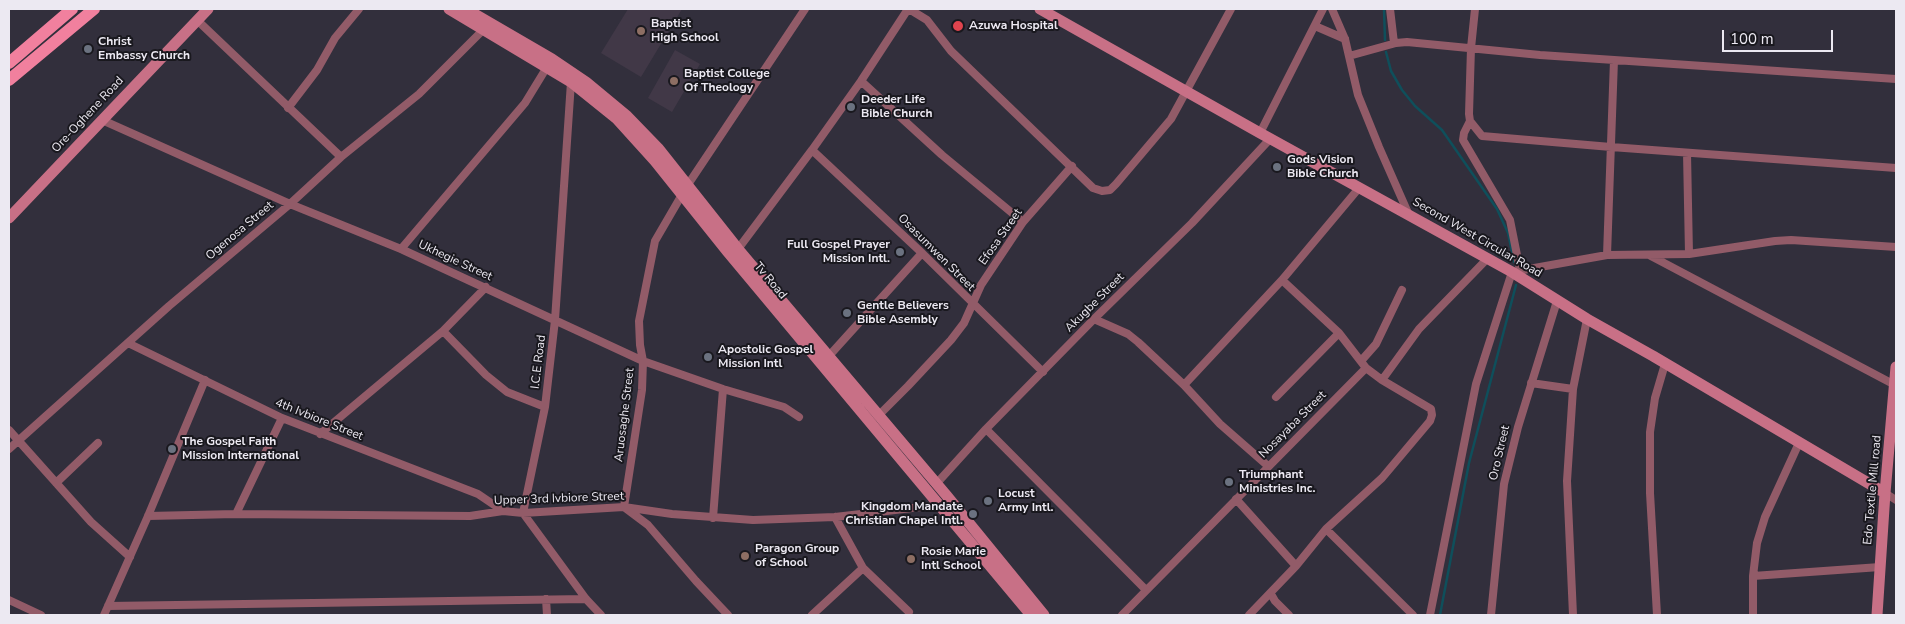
<!DOCTYPE html>
<style>
body{margin:0}
#map{position:relative;width:1905px;height:624px;overflow:hidden;background:#322f3c;font-family:"Nunito Sans",sans-serif}
canvas{display:block}
.frame{position:absolute;inset:0;border:10px solid #ece9f2;pointer-events:none}
.scale{position:absolute;left:1722px;top:30px;width:111px;height:22px;box-sizing:border-box;border:2px solid #ece9f2;border-top:0;padding-left:6px;font-size:15px;line-height:18px;white-space:nowrap;color:#ece9f2;-webkit-text-stroke:4px #19181e;paint-order:stroke}
</style>
<div id="map">
<canvas width="1905" height="624"></canvas>
<div class="frame"></div>
<div class="scale">100 m</div>
</div>
<script>
const ctx = document.querySelector('canvas').getContext('2d');
ctx.lineJoin = 'round';
function fill(path, color) {
  ctx.fillStyle = color;
  ctx.fill(path, 'evenodd');
}
function shape(rows) {
  const path = new Path2D();
  for (const r of rows) {
    path.moveTo(r[0], r[1]);
    for (let i = 2; i < r.length; i += 2) path.lineTo(r[i], r[i + 1]);
  }
  return path;
}
function stroke(path, color, width, dash) {
  ctx.strokeStyle = color;
  ctx.lineWidth = width;
  ctx.lineCap = dash ? 'butt' : 'round';
  ctx.setLineDash(dash || []);
  ctx.stroke(path);
}
function write(font, color, halo, rows, align = 'center') {
  ctx.font = font + ' "Nunito Sans",sans-serif';
  ctx.lineWidth = 4;
  ctx.setLineDash([]);
  ctx.textBaseline = 'middle';
  ctx.strokeStyle = halo;
  ctx.fillStyle = color;
  for (const [text, x, y, turn = 0] of rows) {
    ctx.save();
    ctx.translate(x, y);
    ctx.rotate((+turn || 0) * Math.PI / 180);
    ctx.textAlign = isNaN(turn) ? turn : align;
    if (halo) ctx.strokeText(text, 0, 0);
    ctx.fillText(text, 0, 0);
    ctx.restore();
  }
}
const education = shape([
 [628,9,682,9,641,77,601,53],
 [675,50,700,64,672,112,648,98]
]);
const stream = shape([
 [1384,9,1385,40],
 [1386,52,1391,71,1402,90,1415,106,1442,130,1497,209,1508,233,1514,262],
 [1440,615,1469,463,1516,285]
]);
const street = shape([
 [909,9,927,20,951,51,1093,188,1102,191,1110,190,1116,184,1171,119,1231,9],
 [1332,9,1345,39,1358,95,1379,147,1409,215],
 [1390,9,1394,43],
 [1475,9,1471,48,1469,114,1470,121,1482,136,1611,147,1896,168],
 [198,21,341,157],
 [1315,26,1345,39],
 [1349,56,1396,43,1407,42,1540,55,1896,79],
 [861,81,942,155,1023,222],
 [571,82,555,320,545,407,523,513,586,599,601,615],
 [288,108,317,70,335,38,359,9],
 [102,120,290,204,401,249,643,361,723,389,784,407,799,417],
 [1470,121,1464,133,1463,140,1510,220,1520,270],
 [1260,133,1323,9],
 [812,150,922,253,1043,372],
 [1687,153,1689,254],
 [401,249,525,103,547,67],
 [738,249,812,150,861,81,908,9],
 [1607,255,1614,60],
 [1649,255,1895,385],
 [1094,319,1128,334,1138,342,1184,385,1220,424,1268,466],
 [443,331,486,375,507,392,545,407],
 [128,343,282,418,478,494,503,511],
 [828,357,922,253],
 [1361,361,1376,344,1402,290],
 [1382,380,1419,329,1487,259],
 [1531,383,1573,389],
 [1184,385,1282,280,1359,188],
 [1276,397,1339,333],
 [878,416,908,386,951,340,964,323,981,285,1023,222,1072,166],
 [986,429,1146,590],
 [9,430,91,522,130,557],
 [320,434,443,331,486,287],
 [9,449,169,306,290,204,341,157,419,94,484,29],
 [56,483,98,443],
 [937,483,986,429,1094,319,1192,223,1270,139],
 [1885,493,1896,500],
 [1236,499,1296,566],
 [236,514,282,418],
 [148,516,236,514,470,516,503,511,523,513,624,507,672,514,753,520,835,517,938,505],
 [835,517,863,568,909,612],
 [713,518,723,389],
 [1326,529,1413,615],
 [1753,576,1880,567],
 [1271,594,1275,601,1289,615],
 [546,599,547,615],
 [9,600,41,615],
 [108,606,586,599],
 [104,615,148,516,205,380],
 [728,615,696,581,648,525,624,507,642,390,643,361,640,345,639,321,655,241,687,186,805,9],
 [812,615,863,568],
 [1122,615,1366,368,1339,333,1282,280],
 [1249,615,1296,566,1326,529,1382,478,1430,421,1432,415,1431,409,1382,380,1366,368],
 [1430,615,1476,384,1512,272,1607,255,1689,254,1775,241,1791,240,1896,247],
 [1491,615,1504,484,1518,427,1557,301],
 [1573,615,1567,481,1573,389,1587,319],
 [1657,615,1650,493,1650,432,1655,398,1665,364],
 [1753,615,1753,576,1757,543,1765,517,1799,443]
]);
const secondary = shape([
 [449,9,571,82,617,119,655,161,727,251,1031,615],
 [466,9,552,59,586,82,627,116,658,148,738,249,947,496,1044,615],
 [1040,9,1260,133,1512,272,1587,319,1653,356,1885,493],
 [9,218,208,9],
 [1877,615,1885,493,1896,367]
]);
const primary = shape([
 [9,63,72,9],
 [9,80,94,9]
]);
const markers = [
 [958,26,6,"#e0444e"],
 [641,31,5,"#8d6e63"],
 [88,49,5,"#6b7280"],
 [674,81,5,"#8d6e63"],
 [851,107,5,"#6b7280"],
 [1277,167,5,"#6b7280"],
 [900,252,5,"#6b7280"],
 [847,313,5,"#6b7280"],
 [708,357,5,"#6b7280"],
 [172,449,5,"#6b7280"],
 [1229,482,5,"#6b7280"],
 [988,501,5,"#6b7280"],
 [973,514,5,"#6b7280"],
 [745,556,5,"#8d6e63"],
 [911,559,5,"#8d6e63"]
];
const poiNames = [
 ["Baptist",651,24],
 ["High School",651,38],
 ["Azuwa Hospital",969,26],
 ["Christ",98,42],
 ["Embassy Church",98,56],
 ["Baptist College",684,74],
 ["Of Theology",684,88],
 ["Deeder Life",861,100],
 ["Bible Church",861,114],
 ["Gods Vision",1287,160],
 ["Bible Church",1287,174],
 ["Full Gospel Prayer",890,245,"right"],
 ["Mission Intl.",890,259,"right"],
 ["Gentle Believers",857,306],
 ["Bible Asembly",857,320],
 ["Apostolic Gospel",718,350],
 ["Mission Intl",718,364],
 ["The Gospel Faith",182,442],
 ["Mission International",182,456],
 ["Triumphant",1239,475],
 ["Ministries Inc.",1239,489],
 ["Locust",998,494],
 ["Army Intl.",998,508],
 ["Kingdom Mandate",963,507,"right"],
 ["Christian Chapel Intl.",963,521,"right"],
 ["Paragon Group",755,549],
 ["of School",755,563],
 ["Rosie Marie",921,552],
 ["Intl School",921,566]
];
const streetNames = [
 ["Ore-Oghene Road",88,115,-47],
 ["Ogenosa Street",240,231,-40],
 ["Efosa Street",1001,237,-55],
 ["Second West Circular Road",1477,238,30],
 ["Osasumwen Street",936,253,45],
 ["Ukhegie Street",455,261,25],
 ["Tv Road",770,281,50],
 ["Akugbe Street",1095,303,-45],
 ["I.C.E Road",539,362,-83],
 ["Aruosaghe Street",625,415,-83],
 ["4th Ivbiore Street",319,420,22],
 ["Nosayaba Street",1293,425,-45],
 ["Oro Street",1500,453,-77],
 ["Edo Textile Mill road",1873,490,-85],
 ["Upper 3rd Ivbiore Street",559,499,-2]
];
fill(education, '#413847');
stroke(stream, '#0f4f5b', 2.5);
stroke(street, '#925b68', 8);
stroke(secondary, '#c87086', 11);
stroke(primary, '#f1809e', 12);
for (const [x, y, r, color] of markers) {
  const dot = new Path2D();
  dot.arc(x, y, r, 0, 2 * Math.PI);
  ctx.fillStyle = color;
  ctx.fill(dot);
  stroke(dot, '#19181e', 2);
}
write('bold 12px', '#ece9f2', '#19181e', poiNames, 'left');
write('12px', '#ece9f2', '#19181e', streetNames);
</script>
